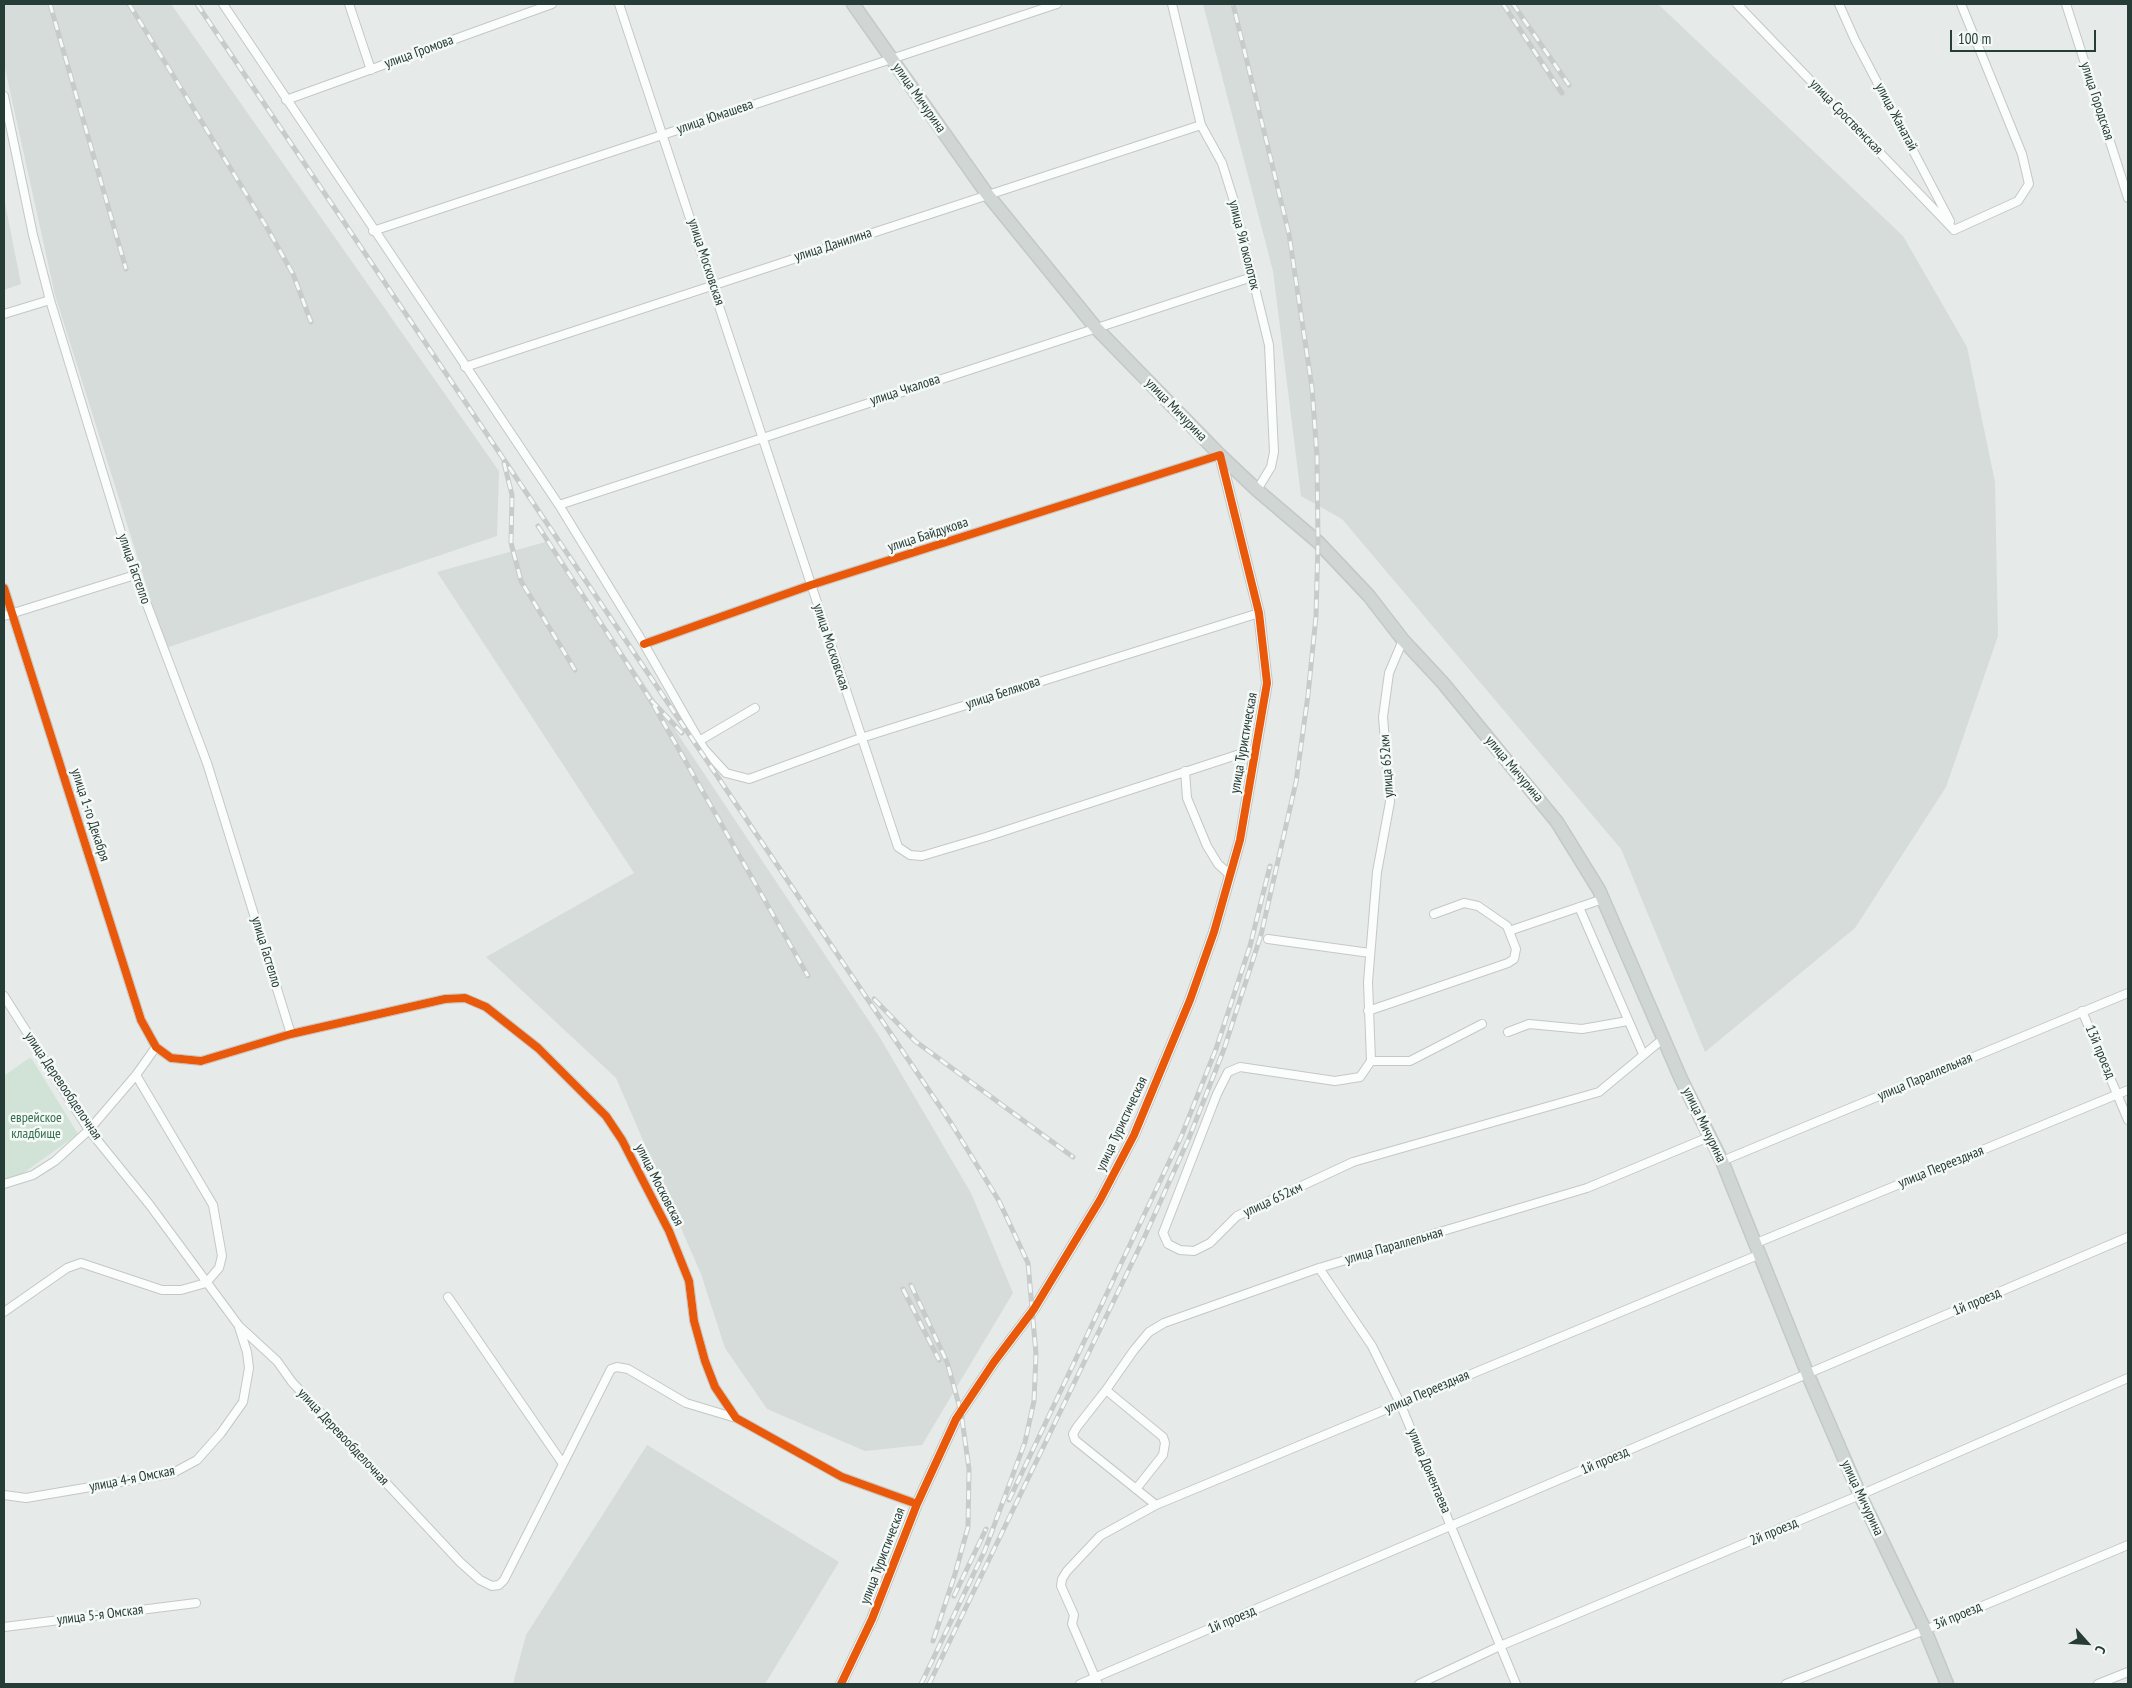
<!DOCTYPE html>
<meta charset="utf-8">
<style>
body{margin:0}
#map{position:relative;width:2132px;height:1688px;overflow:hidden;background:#e6ebe9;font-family:"PT Sans Narrow",sans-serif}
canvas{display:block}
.frame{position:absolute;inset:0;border:5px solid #263c37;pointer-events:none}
.north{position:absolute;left:2062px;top:1618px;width:50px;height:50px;-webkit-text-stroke:4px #f5f9f7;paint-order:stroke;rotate:116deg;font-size:14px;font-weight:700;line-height:20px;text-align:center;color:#263c37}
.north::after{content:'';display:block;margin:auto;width:18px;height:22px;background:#263c37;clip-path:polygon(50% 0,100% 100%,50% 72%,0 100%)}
.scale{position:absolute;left:1950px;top:30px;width:146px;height:22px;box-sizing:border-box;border:2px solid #263c37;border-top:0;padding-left:6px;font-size:15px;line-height:18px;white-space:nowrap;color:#263c37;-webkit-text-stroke:4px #f5f9f7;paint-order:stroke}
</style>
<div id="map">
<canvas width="2132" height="1688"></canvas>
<div class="frame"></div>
<div class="north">С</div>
<div class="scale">100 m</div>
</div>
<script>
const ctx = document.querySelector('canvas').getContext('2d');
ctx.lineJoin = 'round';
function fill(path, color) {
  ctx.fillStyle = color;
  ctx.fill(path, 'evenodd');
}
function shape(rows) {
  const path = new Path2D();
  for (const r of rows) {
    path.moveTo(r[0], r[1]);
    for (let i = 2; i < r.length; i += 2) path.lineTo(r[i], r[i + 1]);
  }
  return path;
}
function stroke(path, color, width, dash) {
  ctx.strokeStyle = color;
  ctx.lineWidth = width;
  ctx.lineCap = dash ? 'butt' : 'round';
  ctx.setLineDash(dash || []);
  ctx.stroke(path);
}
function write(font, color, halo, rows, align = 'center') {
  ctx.font = font + ' "PT Sans Narrow",sans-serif';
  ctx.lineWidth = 5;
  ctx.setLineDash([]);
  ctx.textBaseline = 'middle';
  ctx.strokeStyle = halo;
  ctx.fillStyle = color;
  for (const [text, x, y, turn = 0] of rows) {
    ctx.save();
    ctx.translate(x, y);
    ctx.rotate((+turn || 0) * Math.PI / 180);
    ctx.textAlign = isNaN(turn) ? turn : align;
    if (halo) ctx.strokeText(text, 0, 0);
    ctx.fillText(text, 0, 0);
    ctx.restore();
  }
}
const built = shape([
 [4,4,171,4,499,471,497,536,166,648,55,295,4,64],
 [1203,4,1658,4,1903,236,1967,347,1995,482,1998,636,1946,787,1855,928,1705,1052,1621,849,1342,519,1301,496,1273,271],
 [4,198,21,284,4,290],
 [549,541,879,1036,971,1193,1013,1293,922,1445,865,1451,767,1409,725,1348,701,1274,616,1078,486,957,634,873,437,572],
 [647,1445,839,1562,765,1684,513,1684,526,1635]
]);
const green = shape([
 [29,1058,32,1059,78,1134,22,1174,4,1180,4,1076]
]);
const minor = shape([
 [223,4,559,505,644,644,704,749,726,773,749,779,861,738,1259,613],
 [349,4,371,70],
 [619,4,898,847,910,855,922,856,986,837,1255,749],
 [1172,4,1201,125,1222,163,1233,198,1269,345,1274,452,1271,467,1257,490],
 [1737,4,1954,230],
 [1839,4,1855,40,1950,221],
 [2066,4,2128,198],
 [4,96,33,235,50,300,126,549,207,763,291,1034],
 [286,100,552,4],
 [1954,230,2018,201,2029,184,2022,154,1961,4],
 [373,231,1057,4],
 [4,314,50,300],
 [465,367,1201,125],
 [559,505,1252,277],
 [4,588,141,1020,156,1047,171,1058,201,1061,291,1034,445,999,465,998,486,1007,538,1048,606,1116,622,1140,669,1231,689,1281,694,1321,705,1361,715,1387,736,1418,842,1477,917,1504],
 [4,616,135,575],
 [1403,640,1389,673,1383,717,1390,802,1377,872,1368,982,1371,1061,1410,1061,1482,1024],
 [644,644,811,585,1220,455],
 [699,741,755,708],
 [1185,771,1187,798,1207,846,1218,864,1230,875],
 [1579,907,1643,1054],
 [1509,931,1603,899],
 [1268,939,1370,953],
 [4,996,89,1130,149,1204,239,1326,277,1361,292,1382,460,1562,480,1580,492,1586,499,1585,504,1580,563,1464,448,1297],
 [1368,1011,1508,963,1514,959,1516,949,1507,926,1478,906,1464,903,1434,914],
 [2082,1011,2128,1120],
 [1508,1032,1529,1024,1582,1029,1628,1021],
 [1371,1061,1360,1077,1335,1081,1240,1067,1228,1072,1217,1094,1163,1233,1168,1244,1180,1250,1194,1251,1210,1243,1237,1216,1353,1162,1599,1092,1664,1038],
 [1722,1161,2128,993],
 [4,1184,33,1175,55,1161,89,1130,136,1075,156,1047],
 [1754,1244,2128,1090],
 [1319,1268,1372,1346,1400,1403,1516,1684],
 [4,1312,67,1268,81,1263,162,1290,181,1290,206,1283,219,1268,222,1256,213,1205,136,1075],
 [1106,1390,1134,1350,1149,1332,1164,1323,1319,1268,1587,1188,1709,1137],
 [563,1464,611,1369,617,1367,628,1369,686,1403,736,1418],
 [1136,1489,1163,1455,1165,1443,1163,1437,1106,1390,1077,1427,1073,1434,1075,1440,1156,1505],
 [4,1495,26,1498,173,1473,197,1460,221,1433,243,1402,249,1368,247,1352,239,1327],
 [4,1627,196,1603],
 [1080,1684,2128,1237],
 [1098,1684,1072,1624,1074,1615,1061,1586,1062,1579,1067,1571,1100,1536,1156,1505,1758,1255],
 [1419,1684,1500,1646,1860,1495,2128,1378],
 [1786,1684,1925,1630,2128,1545],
 [2098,1684,2128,1672]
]);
const tertiary = shape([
 [841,1684,872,1619,917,1504,956,1419,994,1362,1034,1309,1100,1200,1134,1135,1190,1000,1214,932,1240,840,1267,683,1259,613,1220,455]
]);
const primary = shape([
 [853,4,987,194,1096,328,1220,455,1257,490,1318,542,1369,596,1403,640,1443,683,1557,822,1599,890,1681,1079,1722,1161,1808,1375,1860,1495,1925,1630,1947,1684]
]);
const rail = shape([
 [50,4,126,269],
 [129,4,266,226,293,274,311,322],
 [197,4,951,1123,999,1201,1028,1263,1036,1354,1034,1401,1025,1442,985,1550,921,1684],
 [1503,4,1562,93],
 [1513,4,1569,85],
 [504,463,512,495,511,543,521,581,575,670],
 [538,526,650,699],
 [682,733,650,699,808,976],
 [874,999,915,1041,1073,1157],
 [911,1285,947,1362,961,1412,969,1469,968,1527,955,1574,933,1641],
 [903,1289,939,1360],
 [1009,1500,1181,1137,1216,1049,1250,946,1270,866],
 [954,1596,986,1529],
 [929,1684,1144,1238,1189,1138,1224,1049,1261,935,1296,782,1308,695,1316,616,1318,542,1317,456,1312,388,1289,234,1233,4]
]);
const cycleway = shape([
 [4,588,141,1020,156,1047,171,1058,201,1061,291,1034,445,999,465,998,486,1007,538,1048,606,1116,622,1140,669,1231,689,1281,694,1321,705,1361,715,1387,736,1418,842,1477,917,1504],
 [644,644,811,585,1220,455,1259,613,1267,683,1240,840,1214,932,1190,1000,1134,1135,1100,1200,1034,1309,994,1362,956,1419,917,1504,872,1619,841,1684]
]);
const streetNames = [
 ["улица Громова",419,52,-20],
 ["улица Мичурина",919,98,55],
 ["улица Городская",2097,101,72],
 ["улица Юмашева",715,117,-19],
 ["улица Сроственская",1846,117,46],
 ["улица Жанатай",1896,117,62],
 ["улица Данилина",833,245,-18],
 ["улица 9й околоток",1244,245,76],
 ["улица Московская",706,262,72],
 ["улица Чкалова",905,390,-18],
 ["улица Мичурина",1176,410,46],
 ["улица Байдукова",928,535,-18],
 ["улица Гастелло",134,569,71],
 ["улица Московская",831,647,72],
 ["улица Белякова",1003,693,-18],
 ["улица Туристическая",1244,743,-80],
 ["улица 652км",1387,766,-94],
 ["улица Мичурина",1514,769,50],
 ["улица 1-го Декабря",90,815,72],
 ["улица Гастелло",266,952,73],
 ["13й проезд",2100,1052,67],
 ["улица Параллельная",1925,1077,-23],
 ["улица Деревообделочная",63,1086,56],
 ["улица Туристическая",1122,1124,-65],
 ["улица Мичурина",1704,1125,64],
 ["улица Переездная",1941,1167,-22],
 ["улица Московская",659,1185,63],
 ["улица 652км",1273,1200,-25],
 ["улица Параллельная",1394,1246,-16],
 ["1й проезд",1977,1302,-23],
 ["улица Переездная",1427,1392,-23],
 ["улица Деревообделочная",343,1437,47],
 ["1й проезд",1605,1461,-23],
 ["улица Донентаева",1429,1471,67],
 ["улица 4-я Омская",132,1479,-11],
 ["улица Мичурина",1862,1498,65],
 ["2й проезд",1774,1532,-23],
 ["улица Туристическая",883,1556,-69],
 ["улица 5-я Омская",100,1615,-7],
 ["3й проезд",1958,1616,-23],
 ["1й проезд",1232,1620,-23]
];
const parkNames = [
 ["еврейское",36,1118],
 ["кладбище",36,1134]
];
fill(built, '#d5dcd9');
fill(green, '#d1e2d7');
stroke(minor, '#c3c8c6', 10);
stroke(tertiary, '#c3c8c6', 12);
stroke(primary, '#c3c9c7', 15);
stroke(minor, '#fbfcfc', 8);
stroke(tertiary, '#fbfcfc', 10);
stroke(primary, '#cfd6d4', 12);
stroke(rail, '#c7ccca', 5);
stroke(rail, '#f5f9f7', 3, [9]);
stroke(cycleway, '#e8590c', 8);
write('14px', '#263c37', '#f5f9f7', streetNames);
write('14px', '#346f4e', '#f5f9f7', parkNames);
</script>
